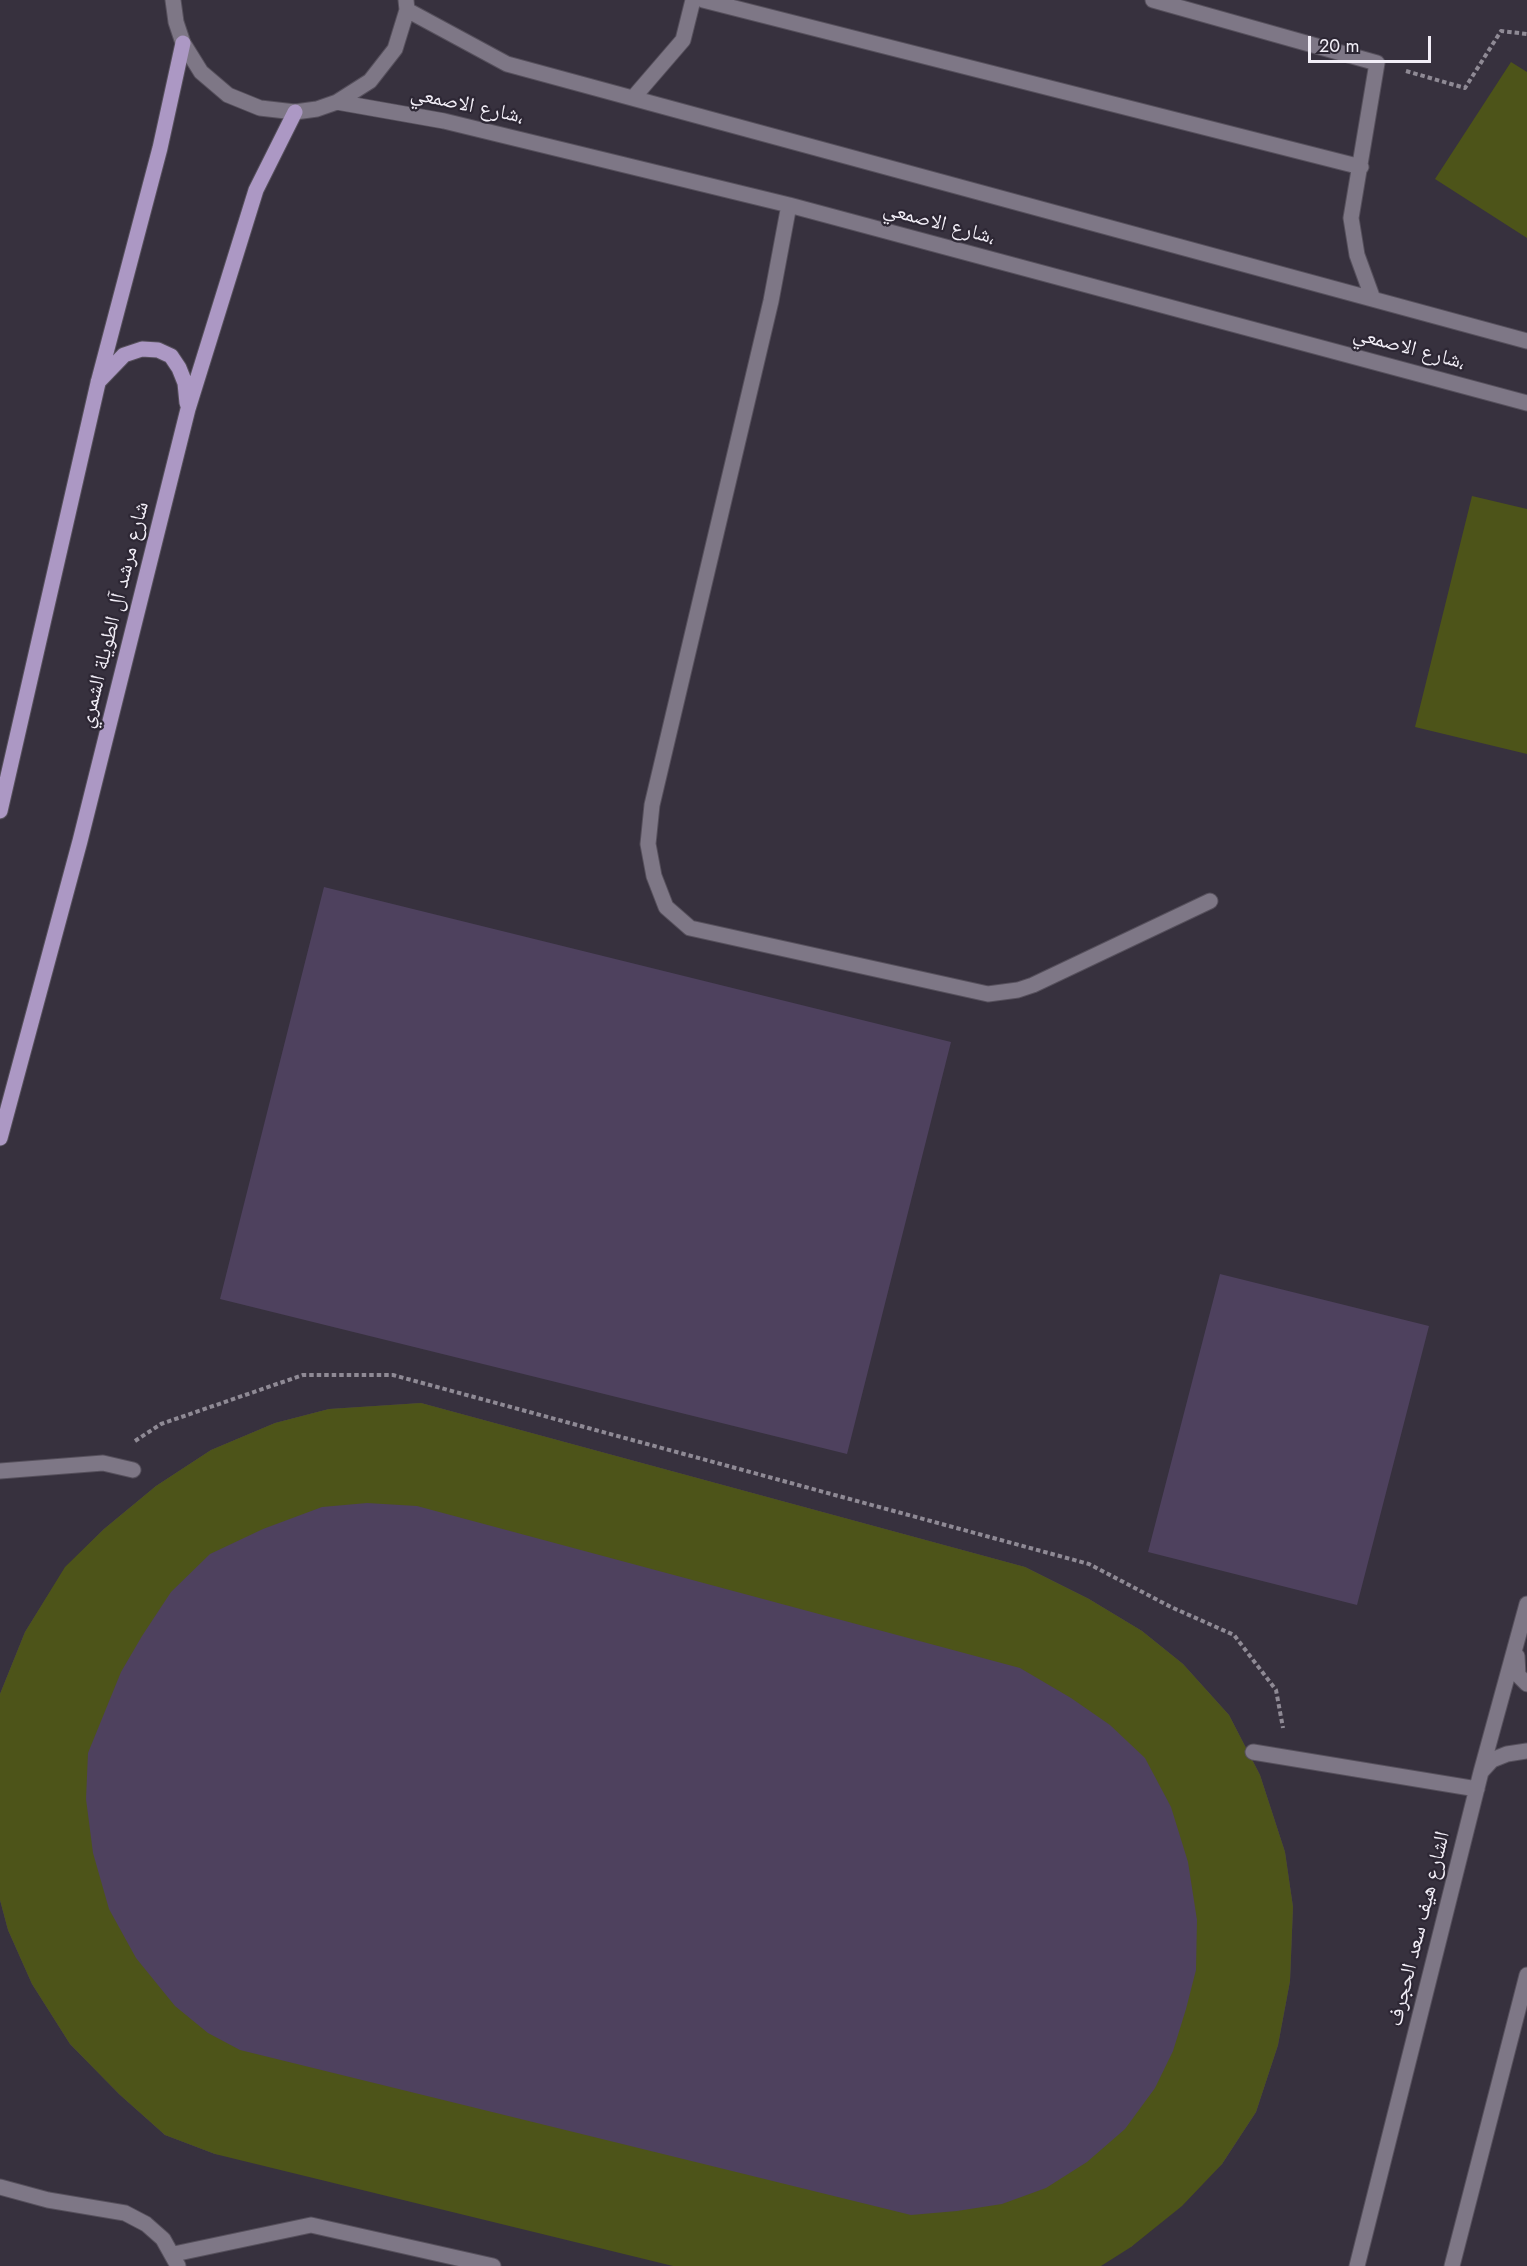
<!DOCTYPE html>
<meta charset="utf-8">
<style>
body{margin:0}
#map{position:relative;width:1527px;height:2266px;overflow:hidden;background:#37313e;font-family:Jost,sans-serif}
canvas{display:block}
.scale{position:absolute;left:1308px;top:36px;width:123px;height:27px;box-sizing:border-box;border:3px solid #f2eef7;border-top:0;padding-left:8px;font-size:18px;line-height:21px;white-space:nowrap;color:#f2eef7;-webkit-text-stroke:4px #2d2734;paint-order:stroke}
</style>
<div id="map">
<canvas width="1527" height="2266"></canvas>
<div class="scale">20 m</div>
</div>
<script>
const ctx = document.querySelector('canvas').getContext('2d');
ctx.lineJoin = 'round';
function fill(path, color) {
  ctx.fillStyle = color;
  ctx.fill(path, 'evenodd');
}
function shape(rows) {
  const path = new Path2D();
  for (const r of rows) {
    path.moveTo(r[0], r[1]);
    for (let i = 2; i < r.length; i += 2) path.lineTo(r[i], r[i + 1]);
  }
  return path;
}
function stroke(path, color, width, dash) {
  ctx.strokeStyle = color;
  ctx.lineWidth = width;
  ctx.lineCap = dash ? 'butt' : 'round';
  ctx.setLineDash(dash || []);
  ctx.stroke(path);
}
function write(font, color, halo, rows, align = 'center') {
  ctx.font = font + ' Jost,"Noto Naskh Arabic",sans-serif';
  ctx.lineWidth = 4.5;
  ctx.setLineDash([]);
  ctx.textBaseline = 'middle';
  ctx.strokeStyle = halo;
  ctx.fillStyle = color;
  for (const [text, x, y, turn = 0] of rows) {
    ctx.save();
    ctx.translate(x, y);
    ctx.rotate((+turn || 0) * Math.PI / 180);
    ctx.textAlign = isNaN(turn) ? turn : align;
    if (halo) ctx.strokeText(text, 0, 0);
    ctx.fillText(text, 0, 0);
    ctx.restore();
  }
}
const green = shape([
 [324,887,951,1042,847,1454,220,1299],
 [1220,1274,1429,1326,1357,1605,1148,1552],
 [421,1403,1025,1567,1089,1599,1142,1631,1183,1664,1229,1715,1260,1775,1285,1852,1293,1907,1290,1981,1278,2045,1256,2112,1222,2164,1131,2247,215,2154,165,2135,119,2094,70,2044,32,1984,8,1930,0,1900,0,1694,25,1632,65,1568,104,1529,156,1486,211,1450,275,1423,329,1409]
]);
const building = shape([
 [1511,62,1527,72,1527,238,1435,179],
 [1472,496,1527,509,1527,754,1415,727],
 [421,1403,1025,1567,1089,1599,1142,1631,1183,1664,1229,1715,1260,1775,1285,1852,1293,1907,1290,1981,1278,2045,1256,2112,1222,2164,1182,2206,1131,2247,1101,2266,673,2266,215,2154,165,2135,119,2094,70,2044,32,1984,8,1930,0,1900,0,1694,25,1632,65,1567,104,1529,156,1486,211,1450,275,1423,329,1409],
 [367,1503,417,1506,1020,1668,1071,1698,1110,1725,1145,1758,1171,1807,1188,1862,1197,1920,1196,1970,1186,2009,1173,2051,1155,2088,1125,2129,1087,2162,1046,2188,1002,2204,957,2211,911,2215,240,2050,208,2033,175,2006,136,1958,109,1909,93,1853,86,1799,88,1753,121,1672,142,1636,171,1592,210,1554,263,1529,322,1507]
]);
const path = shape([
 [1406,71,1465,88,1501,31,1527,34],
 [135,1441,161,1424,303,1375,393,1375,1089,1564,1171,1607,1234,1635,1276,1690,1283,1728]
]);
const minor = shape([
 [173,0,176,22,183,43,201,72,228,95,260,108,295,112,317,109,337,102,370,81,395,49,407,10,406,0],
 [703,0,1361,167],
 [1153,0,1377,63,1351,218,1357,255,1373,299],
 [407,10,507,64,1527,341],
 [633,98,683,40,693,0],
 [337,102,444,121,789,205,1527,403],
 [789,205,771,301,652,805,648,844,654,876,666,907,690,928,988,994,1018,990,1033,985,1210,901],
 [0,1471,103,1463,133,1470],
 [1517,1656,1518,1675,1527,1684],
 [1253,1752,1477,1789],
 [1482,1771,1492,1760,1507,1754,1527,1751],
 [0,2187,48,2200,125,2213,146,2224,163,2239,178,2266],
 [174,2254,311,2225,493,2266],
 [1357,2266,1481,1772,1527,1604],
 [1452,2266,1527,1975]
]);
const major = shape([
 [98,382,124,355,142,349,158,350,171,356,179,368,185,383,187,403],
 [0,811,98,383,160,148,183,43],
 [0,1138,80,841,188,409,256,190,295,112]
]);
const streetNames = [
 ["شارع الاصمعي،",467,106,12],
 ["شارع الاصمعي،",939,224,15],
 ["شارع الاصمعي،",1409,349,15],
 ["شارع مرشد آل الطويلة الشمري",115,615,-76],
 ["الشارع هيف سعد الحجرف",1420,1929,-76]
];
fill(green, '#4e415e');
fill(building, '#4d5419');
stroke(minor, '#56505c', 17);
stroke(major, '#56505c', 17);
stroke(path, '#8f8a95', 4, [4.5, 3]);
stroke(minor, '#7e7786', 15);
stroke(major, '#ac98c4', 15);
write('21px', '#f2eef7', '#2d2734', streetNames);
</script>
